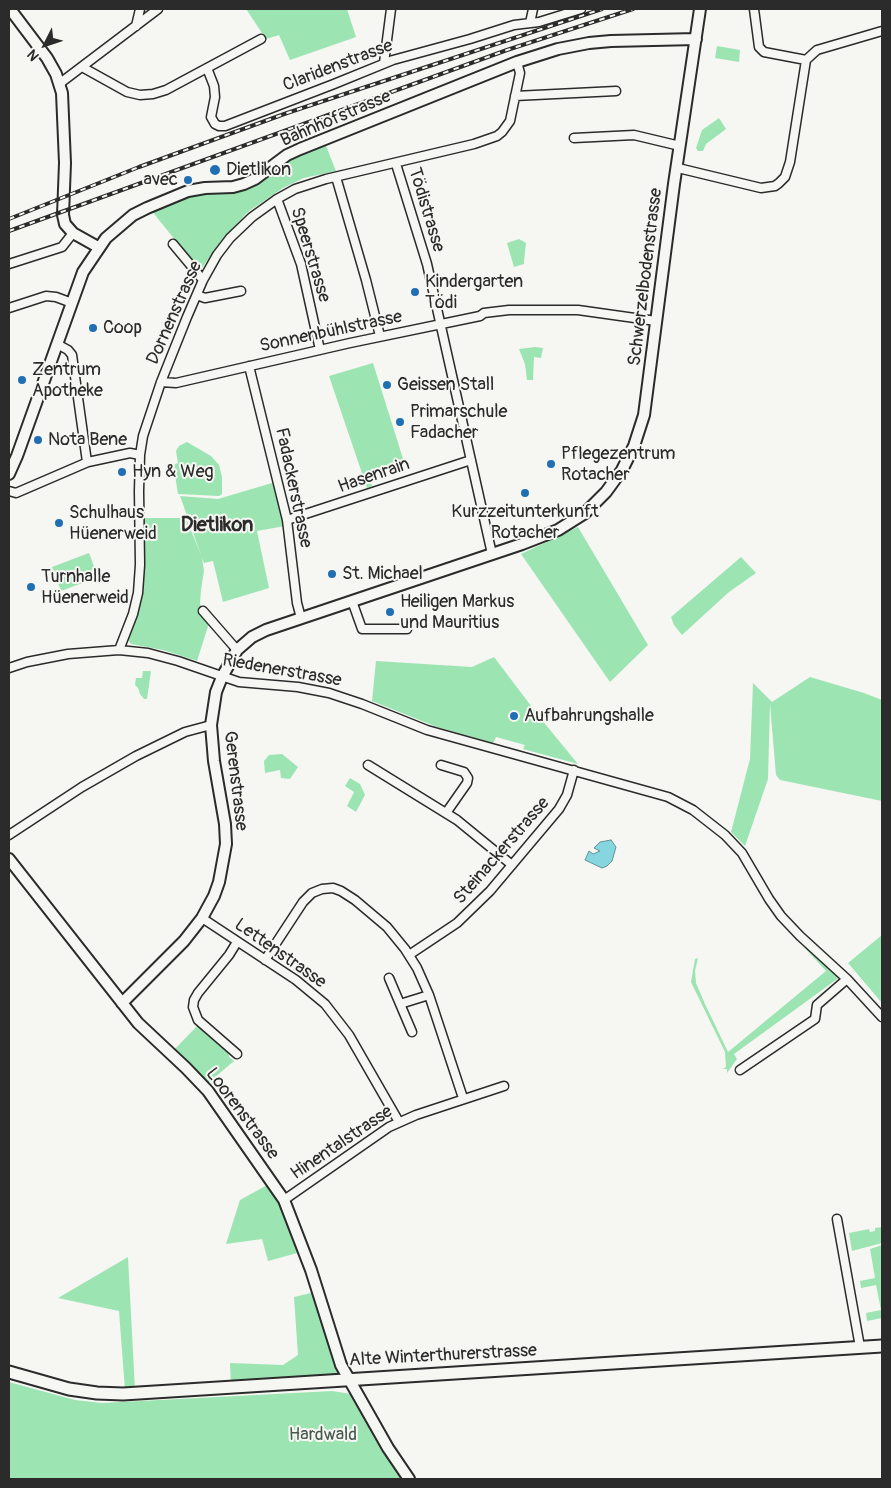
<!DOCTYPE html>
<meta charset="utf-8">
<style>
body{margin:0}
#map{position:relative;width:891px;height:1488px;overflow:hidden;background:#f6f6f2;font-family:Pangolin,sans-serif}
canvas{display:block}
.frame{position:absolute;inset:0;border:10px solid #2b2b2b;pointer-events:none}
.north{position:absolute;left:20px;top:20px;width:50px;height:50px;-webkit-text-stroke:4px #f6f6f2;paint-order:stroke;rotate:229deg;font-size:14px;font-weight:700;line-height:20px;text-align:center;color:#2b2b2b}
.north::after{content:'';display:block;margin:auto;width:18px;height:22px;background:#2b2b2b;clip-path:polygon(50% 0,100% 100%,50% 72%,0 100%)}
</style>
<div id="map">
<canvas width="891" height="1488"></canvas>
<div class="frame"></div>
<div class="north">N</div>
</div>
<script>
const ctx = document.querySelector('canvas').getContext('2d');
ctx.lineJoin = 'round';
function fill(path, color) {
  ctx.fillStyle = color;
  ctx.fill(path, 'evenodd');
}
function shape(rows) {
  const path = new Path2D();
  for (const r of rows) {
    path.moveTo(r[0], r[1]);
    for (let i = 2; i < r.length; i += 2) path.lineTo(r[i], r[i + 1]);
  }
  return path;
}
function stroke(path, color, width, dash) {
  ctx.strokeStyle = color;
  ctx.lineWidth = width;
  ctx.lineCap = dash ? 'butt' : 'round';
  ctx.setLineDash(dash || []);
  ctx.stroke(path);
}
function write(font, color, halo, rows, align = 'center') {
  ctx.font = font + ' Pangolin,sans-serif';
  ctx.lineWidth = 4;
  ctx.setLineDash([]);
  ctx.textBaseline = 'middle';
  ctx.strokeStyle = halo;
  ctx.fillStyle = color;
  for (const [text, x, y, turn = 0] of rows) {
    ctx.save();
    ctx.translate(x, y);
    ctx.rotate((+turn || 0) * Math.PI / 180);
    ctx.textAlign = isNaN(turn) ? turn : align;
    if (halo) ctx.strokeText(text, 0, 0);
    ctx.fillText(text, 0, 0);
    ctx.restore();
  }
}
const green = shape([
 [246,9,347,9,356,37,290,60,279,35,266,39],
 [717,46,740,50,739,62,715,58],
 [719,118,726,129,706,144,703,151,698,151,696,148,702,130],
 [324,141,336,171,304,178,283,188,249,211,220,242,200,271,151,210,192,195,238,188,289,157],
 [519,239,526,243,524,261,524,264,514,267,507,243],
 [535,347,543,348,541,358,534,357,533,380,527,380,525,364,519,349],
 [373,363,404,462,368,474,372,486,367,488,329,376],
 [187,442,211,456,219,465,222,477,222,494,219,496,178,494,174,469,175,464,178,463,176,451,179,446],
 [272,483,276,484,285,526,257,531,269,588,223,602,213,561,204,563,202,558,204,571,201,590,200,604,203,611,210,620,197,661,163,650,131,644,128,640,129,635,138,610,143,591,144,518,186,518,201,555,180,496,218,499],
 [578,527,648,645,610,682,521,554],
 [89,553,98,577,61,591,52,567],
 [741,557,756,573,729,592,682,635,674,625,671,617],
 [494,657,541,719,578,764,523,749,525,745,496,737,493,743,437,727,372,701,376,661,472,667],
 [143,671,151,671,147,699,144,699,140,694,138,688,135,685,136,678,142,678],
 [810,677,864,693,882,700,882,801,780,780,776,775,770,704,768,779,745,846,731,832,750,759,753,683,772,702],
 [282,754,298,767,290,779,281,778,280,770,265,773,264,761,269,755],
 [350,778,360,784,365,795,356,812,347,806,354,792,345,786],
 [882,935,882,1003,848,963],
 [803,946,840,977,734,1054,737,1059,727,1073,727,1069,723,1069,726,1067,725,1052,691,982,695,959,698,958,695,971,696,983,705,1004,728,1052,826,971],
 [198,1025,228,1050,229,1057,234,1061,208,1083,174,1050],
 [269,1184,281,1203,301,1252,268,1261,262,1239,226,1244,240,1200],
 [882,1227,882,1243,852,1251,849,1233,869,1229,870,1232,875,1231,875,1228],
 [882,1245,882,1318,867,1321,866,1313,881,1310,876,1285,861,1288,860,1281,875,1278,870,1249],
 [128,1257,135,1390,125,1390,119,1311,58,1298],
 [315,1292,338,1369,337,1373,334,1376,231,1385,230,1363,283,1365,298,1355,294,1297],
 [9,1382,75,1400,102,1403,332,1391,351,1394,405,1479,9,1479]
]);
const water = shape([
 [611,840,616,847,612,861,607,866,602,868,585,860,589,851,593,854,600,851,594,848,600,842,611,840]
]);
const minor = shape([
 [754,9,759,47,764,52,806,60],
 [530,23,533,9],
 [136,26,140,9],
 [384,63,391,9],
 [82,67,127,92,140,95,153,94,166,90,261,39],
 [207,68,214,86,215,97,211,117,215,124,219,126,225,126,334,84,393,60,470,39,514,25,539,22,581,9],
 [59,84,158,9],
 [515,96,616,91],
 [574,138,634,135,680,146],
 [396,164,427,264,492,554],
 [678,168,761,188,775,186,779,183,785,177,790,162,806,60,817,50,882,31],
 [336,177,366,280,380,336],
 [277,199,301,264,320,350],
 [173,244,203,280],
 [9,264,62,247,73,233],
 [197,295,205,298,241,291],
 [9,308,46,296,56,297,72,303],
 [57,344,68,350,72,355,87,462],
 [249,366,287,520,297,603,301,618],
 [161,382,176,383,350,343,480,316,484,313,509,310,578,310,656,321],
 [9,491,16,493,88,462,130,453,140,455],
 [287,520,471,460],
 [352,601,362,629,407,629],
 [203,611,237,650],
 [119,650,133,614,138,593,140,565,139,491,140,455,143,436,161,382,187,317,203,280,217,255,230,238,252,217,277,199,295,189,326,179,474,144,497,136,502,132,510,121,520,73,517,62],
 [9,668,27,662,68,654,119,650,148,653,178,661,239,682,298,687,329,693,362,704,427,730,668,797,693,810,725,835,742,853,769,899,781,916,800,936,847,979,882,1017],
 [368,765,457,820,512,865],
 [441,765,464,772,468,778,467,783,446,813],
 [9,835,82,787,136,756,185,732,211,725],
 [202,918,296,980,325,1004,349,1035,399,1122],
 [409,955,457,923,490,891,559,809,567,795,574,770],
 [265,960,303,902,312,893,322,889,333,888,341,891,355,900,387,927,405,949,417,968,429,995,463,1098],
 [389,978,412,1032],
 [400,1004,429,995],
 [237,1054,198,1020,193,1007,194,1000,198,993,229,955,237,942],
 [740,1070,815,1019,817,1005,847,979],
 [284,1200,389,1127,416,1115,504,1086],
 [837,1219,860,1347]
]);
const tertiary = shape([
 [10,9,47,58,56,74,62,93,65,163,63,215,65,224,73,233,98,247],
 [9,474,17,456,83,272,106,238,133,215,147,208,188,191,205,188,233,187,244,184,255,179,287,155,300,149,517,62,558,49,589,43,611,41,696,39],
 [9,859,138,1023,186,1068,208,1091,284,1200,311,1270,341,1365,388,1448,409,1479],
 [122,1003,184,941,202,918,214,896,219,882,226,844,225,824,214,761,211,725,216,692,222,677,237,650,252,637,266,630,522,544,558,530,585,513,606,492,622,470,634,446,644,415,674,184,700,9]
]);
const secondary = shape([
 [9,1372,69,1389,97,1393,123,1394,882,1346]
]);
const rail = shape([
 [9,219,139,167,287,113,602,9],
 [9,231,507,50,633,9]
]);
const markers = [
 [215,170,6,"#1f6fb2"],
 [188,180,5,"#1f6fb2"],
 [415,292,5,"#1f6fb2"],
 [93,328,5,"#1f6fb2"],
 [22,380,5,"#1f6fb2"],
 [387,385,5,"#1f6fb2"],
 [400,422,5,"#1f6fb2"],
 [38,440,5,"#1f6fb2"],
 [551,464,5,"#1f6fb2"],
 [122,472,5,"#1f6fb2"],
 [525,493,5,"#1f6fb2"],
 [59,523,5,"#1f6fb2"],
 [332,574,5,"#1f6fb2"],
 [31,587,5,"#1f6fb2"],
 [390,612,5,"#1f6fb2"],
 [514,716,5,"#1f6fb2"]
];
const streetNames = [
 ["Claridenstrasse",338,66,-21],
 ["Bahnhofstrasse",336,119,-23],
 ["Tödistrasse",426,210,73],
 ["Speerstrasse",310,255,73],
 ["Schwerzelbodenstrasse",646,277,-83],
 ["Dornenstrasse",175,313,-66],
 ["Sonnenbühlstrasse",331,332,-12],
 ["Hasenrain",374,476,-19],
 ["Fadackerstrasse",293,488,78],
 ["Riedenerstrasse",282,671,10],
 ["Gerenstrasse",235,781,83],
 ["Steinackerstrasse",502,851,-49],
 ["Lettenstrasse",280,954,35],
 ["Loorenstrasse",242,1114,53],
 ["Hinentalstrasse",342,1143,-34],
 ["Alte Winterthurerstrasse",443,1356,-3]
];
const poiNames = [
 ["Dietlikon",226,170],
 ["avec",178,180,"right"],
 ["Kindergarten",425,282],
 ["Tödi",425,303],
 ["Coop",103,328],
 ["Zentrum",32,370],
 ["Apotheke",32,391],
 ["Geissen Stall",397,385],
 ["Primarschule",410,412],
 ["Fadacher",410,433],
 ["Nota Bene",48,440],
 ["Pflegezentrum",561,454],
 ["Rotacher",561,475],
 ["Hyn & Weg",132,472],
 ["Kurzzeitunterkunft",525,512,"center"],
 ["Rotacher",525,533,"center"],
 ["Schulhaus",69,513],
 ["Hüenerweid",69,534],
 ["St. Michael",342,574],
 ["Turnhalle",41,577],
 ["Hüenerweid",41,598],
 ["Heiligen Markus",400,602],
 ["und Mauritius",400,623],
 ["Aufbahrungshalle",524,716]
];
const parkNames = [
 ["Hardwald",323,1435]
];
const quarterNames = [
 ["Dietlikon",217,526]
];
fill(green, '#9ce5b3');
fill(water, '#85d6df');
stroke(water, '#619297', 1);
stroke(minor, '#2b2b2b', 11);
stroke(tertiary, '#2b2b2b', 14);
stroke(secondary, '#2b2b2b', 15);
stroke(minor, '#f6f6f2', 8);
stroke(tertiary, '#f6f6f2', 10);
stroke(secondary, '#f6f6f2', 11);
stroke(rail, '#2b2b2b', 4);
stroke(rail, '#f6f6f2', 2, [5.5]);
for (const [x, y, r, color] of markers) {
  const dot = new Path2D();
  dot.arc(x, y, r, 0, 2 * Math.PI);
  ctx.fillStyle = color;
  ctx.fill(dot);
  stroke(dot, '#f6f6f2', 2);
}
write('18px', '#2b2b2b', '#f6f6f2', streetNames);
write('18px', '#2b2b2b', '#f6f6f2', poiNames, 'left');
write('18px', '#475a4d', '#f6f6f2', parkNames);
write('bold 20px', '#2b2b2b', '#f6f6f2', quarterNames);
</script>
